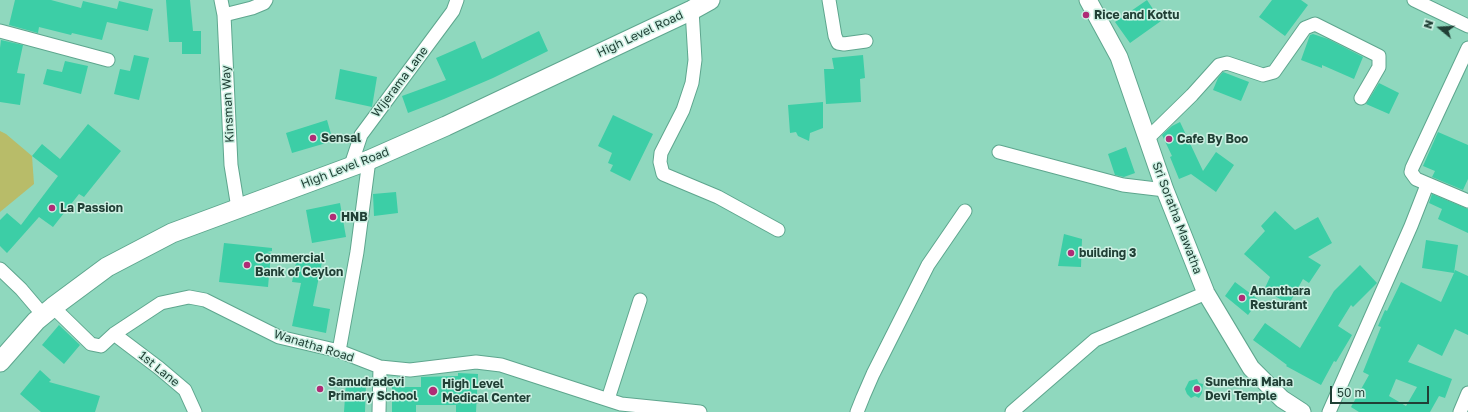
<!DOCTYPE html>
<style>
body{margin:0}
#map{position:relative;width:1468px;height:412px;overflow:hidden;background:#8fd8be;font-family:"Golos Text",sans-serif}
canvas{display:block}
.north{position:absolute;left:1420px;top:8px;width:40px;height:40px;-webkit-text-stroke:3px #cdf0e3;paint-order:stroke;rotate:288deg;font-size:11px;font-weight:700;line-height:16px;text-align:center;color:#214036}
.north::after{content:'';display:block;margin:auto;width:14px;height:18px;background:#214036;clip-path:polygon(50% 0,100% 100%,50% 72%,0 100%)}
.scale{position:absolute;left:1330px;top:386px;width:99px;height:18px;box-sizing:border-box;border:2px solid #214036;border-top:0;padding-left:5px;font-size:12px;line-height:14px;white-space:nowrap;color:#214036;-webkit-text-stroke:3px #cdf0e3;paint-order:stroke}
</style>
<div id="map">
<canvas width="1468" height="412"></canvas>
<div class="north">N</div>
<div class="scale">50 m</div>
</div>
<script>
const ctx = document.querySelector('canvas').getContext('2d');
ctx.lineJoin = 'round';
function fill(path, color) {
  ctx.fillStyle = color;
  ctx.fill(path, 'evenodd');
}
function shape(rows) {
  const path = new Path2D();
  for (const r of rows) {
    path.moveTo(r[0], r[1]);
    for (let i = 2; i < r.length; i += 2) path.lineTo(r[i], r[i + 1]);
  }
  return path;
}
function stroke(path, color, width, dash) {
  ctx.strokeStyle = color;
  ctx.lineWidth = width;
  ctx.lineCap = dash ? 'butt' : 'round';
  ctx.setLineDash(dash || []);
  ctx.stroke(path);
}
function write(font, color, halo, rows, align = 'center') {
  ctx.font = font + ' "Golos Text",sans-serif';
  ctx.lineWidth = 3;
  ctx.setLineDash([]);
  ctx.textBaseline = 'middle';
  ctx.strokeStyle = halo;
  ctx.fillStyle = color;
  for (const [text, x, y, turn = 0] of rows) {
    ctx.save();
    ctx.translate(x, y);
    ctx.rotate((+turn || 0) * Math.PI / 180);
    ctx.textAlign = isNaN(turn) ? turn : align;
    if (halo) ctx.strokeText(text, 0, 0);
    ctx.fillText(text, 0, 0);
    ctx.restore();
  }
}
const green = shape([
 [0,131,6,134,32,156,34,184,0,212]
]);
const building = shape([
 [15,0,51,0,81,8,83,1,117,9,119,1,153,9,148,31,107,22,102,40,72,33,71,35,39,27,38,33,9,25],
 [166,0,190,0,193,31,201,31,201,54,182,54,182,42,169,42],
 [1147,0,1161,21,1130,43,1115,22],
 [1272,0,1301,0,1308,5,1285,36,1259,17],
 [539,31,548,51,493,78,444,99,408,113,402,96,446,80,436,58,475,41,482,59],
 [1313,34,1328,39,1363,57,1354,79,1322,65,1322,68,1301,60,1310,35],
 [1,40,23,45,17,73,25,74,20,105,0,102,0,48],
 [134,55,149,58,139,100,114,94,120,69,130,71],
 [863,55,865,78,860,79,861,102,826,104,824,69,834,69,832,58],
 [65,61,88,66,81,94,43,84,47,69,62,72],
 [340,69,377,77,372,107,335,99],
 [1223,72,1249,82,1241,101,1213,90,1218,78],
 [1379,83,1399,93,1389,114,1366,104],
 [823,102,823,128,810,133,809,141,798,136,796,132,790,133,788,105],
 [613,115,653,134,630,181,610,171,613,165,608,163,612,153,598,146],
 [327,120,333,141,292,153,286,133],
 [1180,122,1203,171,1216,152,1234,165,1216,192,1191,174,1179,179,1170,157,1172,156,1162,135,1172,126],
 [88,124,121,151,84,197,79,194,53,227,39,217,7,253,0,246,0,220,7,213,21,225,58,176,32,156,42,144,60,159],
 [1438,132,1468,145,1468,179,1463,190,1432,177,1435,171,1423,166],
 [1126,147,1135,173,1124,177,1115,175,1108,154],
 [396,192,398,213,374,216,373,194],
 [1432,194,1468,209,1468,233,1438,219,1442,209,1429,203],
 [340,203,346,237,312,243,306,210],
 [1275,211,1295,230,1318,217,1332,243,1308,257,1321,265,1309,283,1303,279,1289,304,1264,290,1270,277,1244,254,1265,231,1261,226],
 [1064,234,1082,239,1081,267,1058,266],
 [1426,240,1458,245,1454,273,1455,270,1468,276,1468,335,1455,329,1442,356,1418,344,1408,362,1452,379,1445,398,1439,396,1430,412,1359,412,1351,407,1369,375,1363,372,1381,327,1378,326,1385,310,1387,311,1401,282,1441,302,1454,273,1422,268],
 [1396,379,1417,387,1406,406,1389,396],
 [224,243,272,248,272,251,267,252,271,253,268,287,219,282],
 [297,258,322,262,313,306,330,309,326,333,292,326,301,283,292,282],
 [1360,265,1377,283,1353,307,1351,305,1338,326,1352,335,1336,362,1334,361,1321,385,1286,366,1287,365,1253,340,1265,323,1300,348,1334,291],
 [1235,282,1259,300,1248,315,1225,296],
 [59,325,80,345,64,364,42,345],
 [40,370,51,380,49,382,100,396,95,412,41,412,20,394],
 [458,373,478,374,476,412,456,412,456,405,416,405,416,412,392,412,392,387,421,387,421,377,458,376],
 [1197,379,1199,383,1203,384,1202,393,1199,398,1195,396,1191,398,1187,394,1185,389,1189,381],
 [346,382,366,383,365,412,344,412]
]);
const minor = shape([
 [221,0,224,15,231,165,238,208],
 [829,0,835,36,838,43,844,44,866,41],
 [1414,0,1468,26],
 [692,10,695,60,692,83,683,110,661,153,660,162,663,174,718,197,778,230],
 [224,15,252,8,264,3,266,0],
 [0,31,108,60],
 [1468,48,1412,168,1411,172,1416,179,1468,201],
 [1147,139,1192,95,1219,65,1227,63,1263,75,1274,72,1305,28,1315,24,1379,56,1379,67,1361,98],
 [999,152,1123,185,1165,190],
 [350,168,361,135,453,11,457,0],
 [0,269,21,289,44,316],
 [53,307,91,344,101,346,114,334,161,303,189,297,205,300,279,337,339,351,380,367,410,370,476,362,501,365,621,404,700,412],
 [114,334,159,368,185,390,195,412],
 [339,351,357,252,369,160],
 [608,399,640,300],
 [379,412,380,367],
 [857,412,863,397,873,374,928,265,965,211],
 [1012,412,1095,340,1206,293],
 [1329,412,1411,226,1427,185],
 [1460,412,1468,393]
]);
const major = shape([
 [1088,0,1119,57,1165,190,1206,293,1251,368,1282,399,1302,412]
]);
const highway = shape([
 [0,362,36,321,53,307,107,267,172,233,369,160,446,126,692,10,710,0]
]);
const markers = [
 [1086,15,4,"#af2c76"],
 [313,138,4,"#af2c76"],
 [1169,139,4,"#af2c76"],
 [52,208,4,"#af2c76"],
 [333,217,4,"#af2c76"],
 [1071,253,4,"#af2c76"],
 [247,265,4,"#af2c76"],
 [1242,298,4,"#af2c76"],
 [320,389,4,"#af2c76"],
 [1197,389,4,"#af2c76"],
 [433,391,5,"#af2c76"]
];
const poiNames = [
 ["Rice and Kottu",1094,15],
 ["Sensal",321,138],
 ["Cafe By Boo",1177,139],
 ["La Passion",60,208],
 ["HNB",341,217],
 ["building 3",1079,253],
 ["Commercial",255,258],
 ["Bank of Ceylon",255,272],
 ["Ananthara",1250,291],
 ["Resturant",1250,305],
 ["Samudradevi",328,382],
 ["Primary School",328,396],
 ["Sunethra Maha",1205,382],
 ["Devi Temple",1205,396],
 ["High Level",442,384],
 ["Medical Center",442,398]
];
const streetNames = [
 ["High Level Road",640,34,-25],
 ["Wijerama Lane",400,82,-53],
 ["Kinsman Way",228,104,-93],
 ["High Level Road",345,168,-21],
 ["Sri Soratha Mawatha",1177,218,69],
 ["Wanatha Road",314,346,17],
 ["1st Lane",159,369,39]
];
fill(green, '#b8bc69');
fill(building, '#3ccea6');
stroke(minor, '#5ea68e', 15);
stroke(major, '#5ea68e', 19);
stroke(highway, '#5ea68e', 21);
stroke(minor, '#fff', 13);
stroke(major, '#fff', 17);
stroke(highway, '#fff', 19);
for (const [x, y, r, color] of markers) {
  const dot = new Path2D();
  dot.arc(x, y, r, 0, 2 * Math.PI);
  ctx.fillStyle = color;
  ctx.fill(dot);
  stroke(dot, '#cdf0e3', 1.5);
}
write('bold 12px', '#214036', '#cdf0e3', poiNames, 'left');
write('12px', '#214036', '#cdf0e3', streetNames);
</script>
